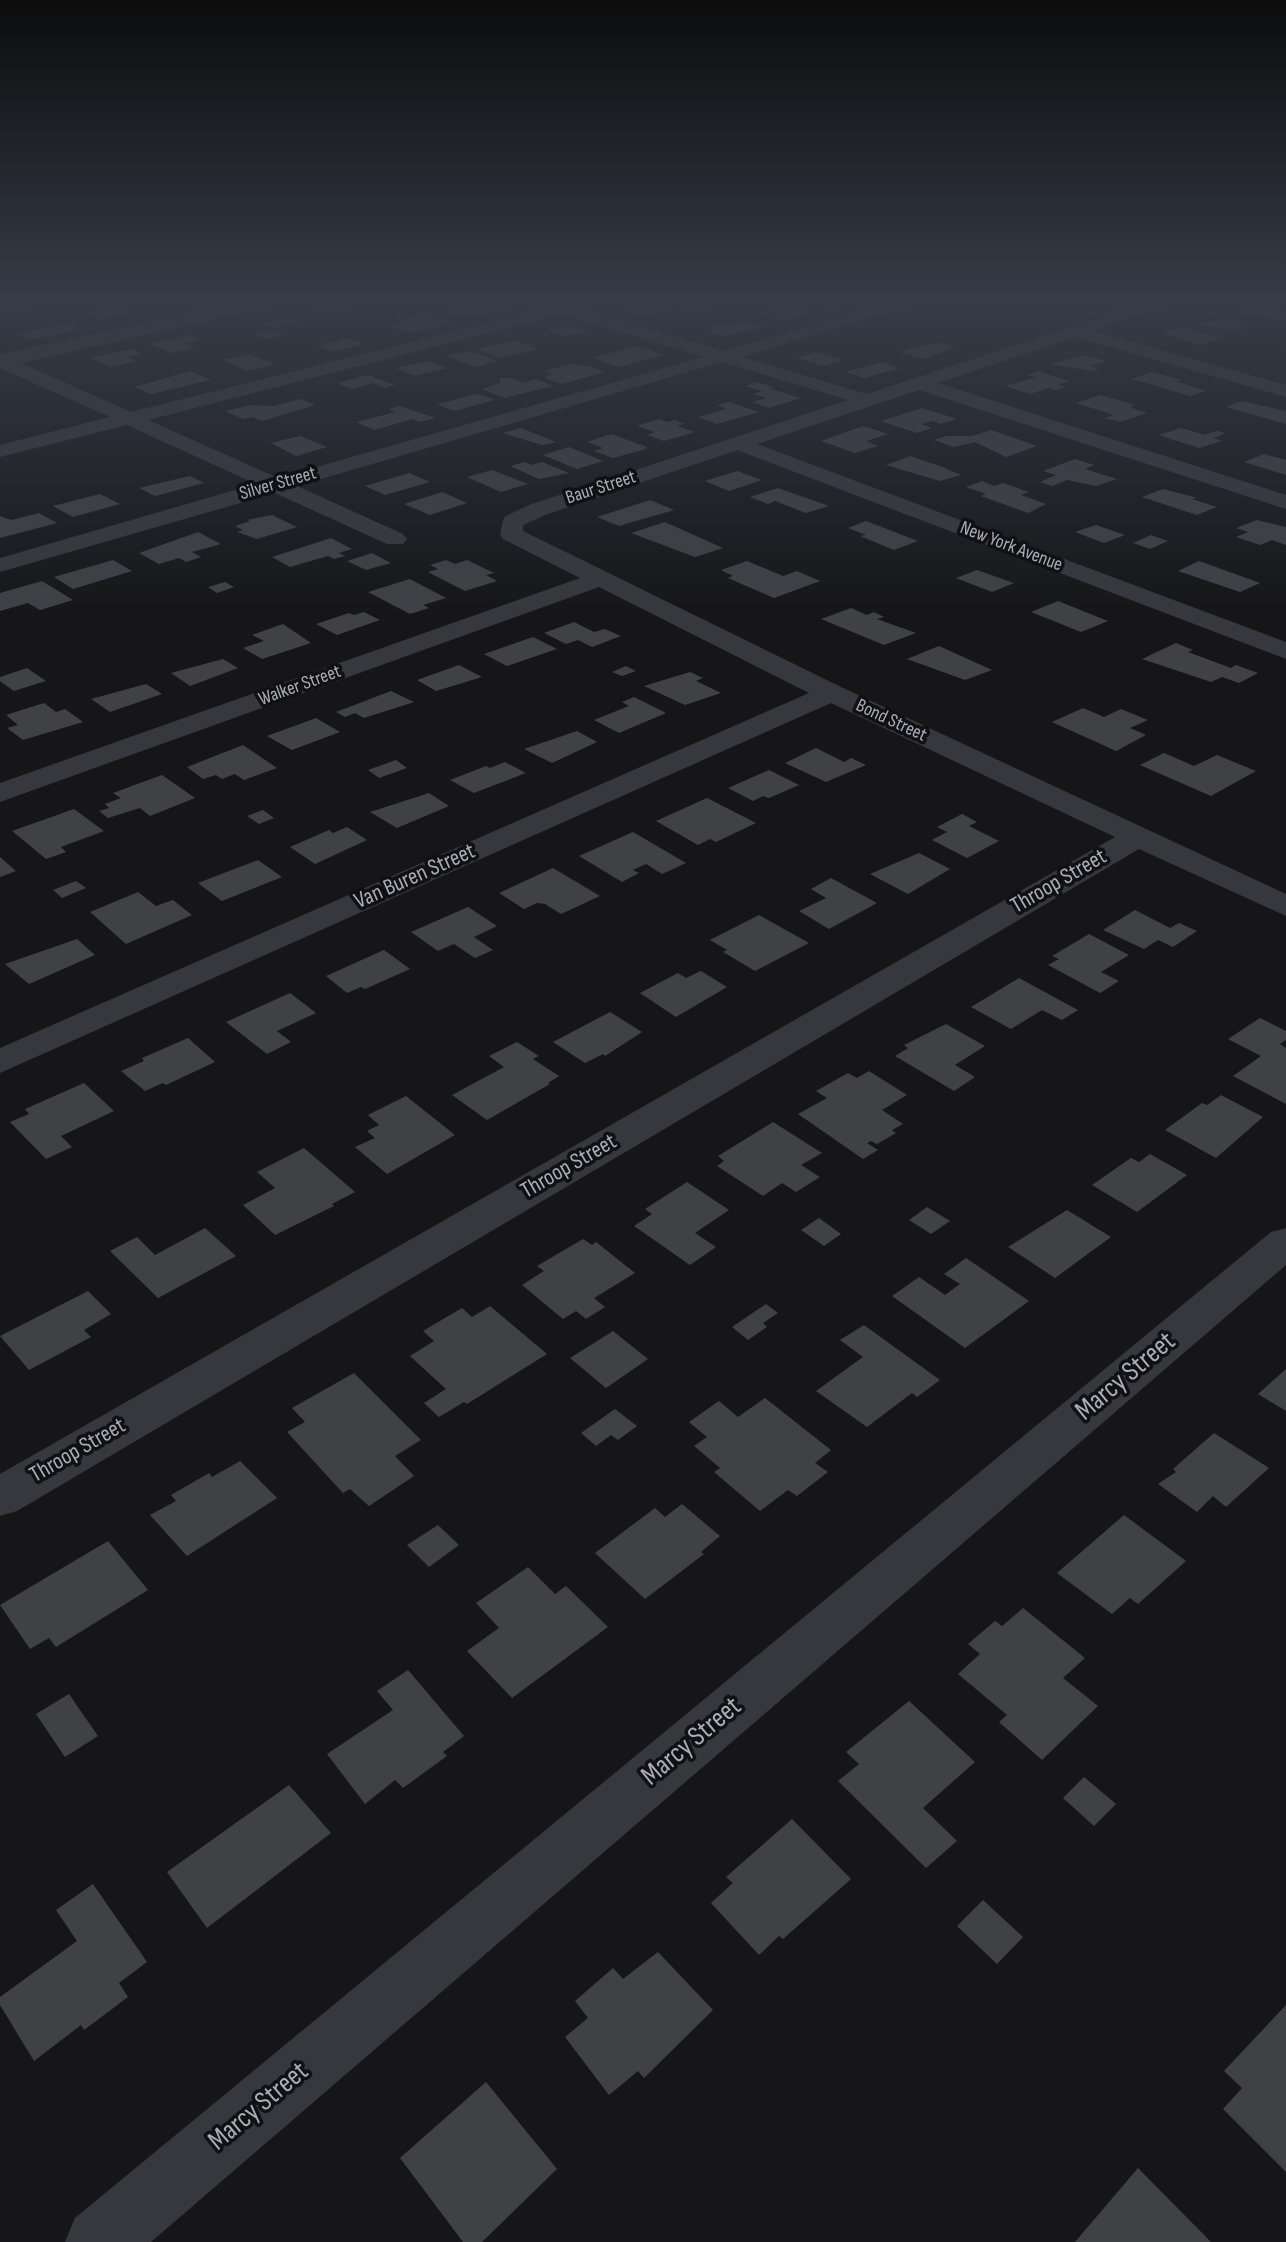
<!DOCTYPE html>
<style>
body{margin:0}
canvas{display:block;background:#161618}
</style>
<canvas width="1286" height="2242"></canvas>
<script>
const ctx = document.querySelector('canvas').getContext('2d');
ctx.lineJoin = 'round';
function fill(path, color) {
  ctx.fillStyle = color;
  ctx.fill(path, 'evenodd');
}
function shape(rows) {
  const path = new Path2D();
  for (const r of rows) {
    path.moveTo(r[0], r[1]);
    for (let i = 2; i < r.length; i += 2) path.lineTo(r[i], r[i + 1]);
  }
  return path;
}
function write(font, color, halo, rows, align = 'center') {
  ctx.font = font + ' "Sofia Sans Condensed",sans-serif';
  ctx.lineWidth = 7;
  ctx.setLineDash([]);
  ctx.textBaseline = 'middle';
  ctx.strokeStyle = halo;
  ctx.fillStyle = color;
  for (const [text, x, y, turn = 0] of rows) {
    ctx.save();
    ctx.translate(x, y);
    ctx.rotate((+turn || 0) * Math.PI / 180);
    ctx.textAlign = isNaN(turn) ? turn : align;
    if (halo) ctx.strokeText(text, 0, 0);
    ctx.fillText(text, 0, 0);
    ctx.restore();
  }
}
const building = shape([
 [340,300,369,302,325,311,312,307],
 [811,300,852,300,852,301,830,307],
 [15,301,29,307,0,313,0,304],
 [493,301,509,307,463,318,446,312],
 [654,302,671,308,643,315,626,309],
 [697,304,713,308,694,313,680,309],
 [1261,304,1285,309,1275,313,1286,315,1286,319,1280,321,1237,311],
 [113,307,131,315,97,319,85,314],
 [778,307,792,307,812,313,783,321,764,315,775,313,766,310],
 [429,314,453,323,410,333,388,325,405,321,395,318],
 [282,316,300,323,273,328,262,323],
 [1224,316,1247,322,1240,324,1249,327,1235,331,1199,324],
 [745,321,763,327,723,337,708,332,714,330,705,327],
 [68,324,80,329,29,340,16,334],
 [570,325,587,332,565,336,548,330],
 [1180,327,1222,338,1200,345,1162,333],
 [273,331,284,335,266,339,255,334],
 [189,335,200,340,185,343,195,348,171,353,150,344],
 [348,338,364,344,333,352,317,346],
 [514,340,538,349,502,358,478,349],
 [937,342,955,347,924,359,900,352],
 [636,346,664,355,619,367,592,358],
 [131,349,142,354,127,357,136,361,110,367,90,358],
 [469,351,498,361,475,367,446,356],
 [816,352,844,360,824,366,796,358],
 [249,354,275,364,248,371,223,360],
 [1084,355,1107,361,1091,366,1099,368,1091,371,1050,364],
 [428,361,447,368,415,376,396,368],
 [882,362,900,368,865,378,845,372],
 [572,364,588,366,605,372,562,384,544,378,552,374,544,371],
 [190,371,211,380,151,394,135,387],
 [1038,371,1070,381,1058,385,1066,387,1056,390,1048,388,1030,394,1005,386,1036,377,1027,375],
 [1152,372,1181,380,1176,381,1206,391,1190,396,1132,379],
 [368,375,395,385,385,388,373,383,352,389,337,383],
 [500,378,513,378,522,383,536,379,553,386,504,398,482,389,500,383],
 [757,382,775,388,771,389,801,398,769,408,752,402,767,398,754,394,762,391,745,386],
 [477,394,495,400,454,411,437,404],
 [1100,395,1135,405,1129,407,1147,413,1120,422,1105,418,1114,415,1076,403],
 [301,399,315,405,262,421,253,417,243,419,225,411,251,405,273,406],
 [1242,401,1286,411,1286,424,1226,407],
 [729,402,759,412,717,424,697,417,727,409,717,405],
 [400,406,435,418,420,422,413,419,374,430,356,422,396,412,389,409],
 [922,408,957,419,941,424,931,421,921,424,932,428,917,433,881,421],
 [659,419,668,422,675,420,684,424,677,426,695,432,664,441,647,435,655,432,637,426],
 [863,426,888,434,866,441,878,446,855,453,821,441],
 [521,428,556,442,542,445,503,433],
 [1181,428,1205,435,1217,431,1226,433,1213,438,1222,441,1199,448,1159,435],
 [991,430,1037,446,1006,457,975,442,954,447,934,440,947,436,972,436],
 [611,434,647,447,646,449,613,458,594,451,603,448,587,442],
 [300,436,327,447,296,456,271,443],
 [569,447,603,461,577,469,543,455],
 [1264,454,1286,460,1286,475,1244,462],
 [910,456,945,468,961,475,940,481,886,465],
 [1075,459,1094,465,1085,469,1117,479,1096,486,1067,480,1052,486,1040,482,1056,475,1043,471],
 [525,462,531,465,542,462,569,473,539,479,510,466],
 [492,470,528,484,501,492,467,477],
 [737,471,762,480,729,491,705,481],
 [409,473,430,482,385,495,365,486],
 [190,476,204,483,155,496,139,488],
 [982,481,994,486,1003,483,1029,492,1021,495,1046,504,1028,513,981,496,986,494,966,487],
 [778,488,829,506,806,513,775,501,768,504,750,497],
 [1163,489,1197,498,1192,499,1217,507,1197,515,1142,497],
 [442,492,467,503,430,515,404,504],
 [100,494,120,504,73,517,53,506],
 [650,500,674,510,619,526,597,517],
 [39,513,57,523,0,538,0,516,11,520],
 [272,515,297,527,257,539,237,532,243,530,235,526,250,521,247,520],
 [1257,520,1286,527,1286,545,1272,540,1260,545,1236,537,1248,532,1236,528],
 [866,521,918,541,894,550,860,536,866,535,848,528],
 [665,522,723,548,695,557,631,533],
 [1096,525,1125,535,1104,543,1075,532],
 [198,532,221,544,192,552,201,557,186,562,179,558,159,564,139,553],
 [1151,535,1168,541,1150,549,1133,543],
 [331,538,352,549,339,553,345,556,334,559,328,556,290,567,272,557],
 [372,553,391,563,366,570,347,561],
 [113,560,132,571,73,589,54,577],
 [446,560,455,564,467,560,494,573,486,575,497,581,465,591,428,572,438,569,430,565],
 [747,561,783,576,797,571,820,581,774,598,728,578,733,576,721,570],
 [1199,561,1260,583,1240,592,1178,571],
 [977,570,1014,583,992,592,956,578],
 [410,579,446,598,423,605,429,608,410,614,368,592],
 [42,581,73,600,40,610,28,603,0,611,0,593],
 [225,582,234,587,217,593,208,587],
 [1058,601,1108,621,1081,632,1031,612],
 [851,608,867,615,874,612,884,617,877,619,916,633,884,645,821,619],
 [364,612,380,620,337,635,316,624,349,613,354,615],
 [574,622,594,632,605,629,621,636,592,647,578,640,566,644,544,633],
 [283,624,311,643,262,659,243,648,264,641,252,635],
 [533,637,557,649,507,666,484,654],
 [1176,643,1193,650,1188,652,1231,668,1236,665,1258,673,1239,683,1222,677,1211,682,1142,659],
 [939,646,992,670,965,680,907,659],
 [223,659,238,668,190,686,171,673],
 [459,665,482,677,436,691,417,680],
 [626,666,636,671,622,676,612,672],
 [27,668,46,681,14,691,0,681,0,677],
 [690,672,703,678,696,681,721,693,685,705,644,686],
 [146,684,162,694,110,712,91,699],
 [391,691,414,702,364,718,355,713,345,717,336,712],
 [634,697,666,713,619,733,594,720,629,706,622,702],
 [44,703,56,712,65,709,83,722,23,740,7,728,18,725,6,715],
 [1083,708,1104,717,1121,709,1148,720,1130,728,1146,735,1116,751,1052,722],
 [316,718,340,732,292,750,267,736],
 [577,731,597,742,552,763,524,749],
 [243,745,277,768,244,780,235,774,222,779,216,775,203,779,187,767],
 [816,748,844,762,851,758,866,765,826,782,785,763],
 [1164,753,1194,766,1217,755,1256,771,1211,796,1140,765],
 [396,760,407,768,379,778,368,770],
 [505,762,526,773,474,793,450,780,486,766,490,768],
 [769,770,799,785,769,798,763,796,753,801,728,788],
 [162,775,195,798,150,816,140,808,108,818,99,811,109,808,105,804,121,798,113,793],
 [429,793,449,806,397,828,370,812],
 [707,798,756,823,716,842,710,839,698,845,656,821],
 [74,809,104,831,61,847,66,852,46,859,12,831],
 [263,810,274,818,259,824,247,816],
 [962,814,977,822,969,826,999,841,967,858,932,840,947,832,937,827],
 [347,827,367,840,315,864,290,847,329,830,333,833],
 [633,832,686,863,662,874,646,864,633,870,639,873,622,882,579,856],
 [919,853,950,869,908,894,870,874],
 [0,857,16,871,0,877],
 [258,860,282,877,222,901,198,883],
 [553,868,600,896,561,914,545,904,537,903,524,909,499,893],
 [831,878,877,903,829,929,799,911,826,898,811,889],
 [76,881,86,888,62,898,53,890],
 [138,892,156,906,173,900,192,915,126,944,90,912],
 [468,907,497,926,474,937,493,950,475,958,454,944,438,951,411,932],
 [1135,910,1170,928,1179,923,1197,931,1173,947,1158,940,1144,949,1103,930],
 [759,915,809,943,755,971,723,952,727,950,710,940],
 [1089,934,1129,955,1101,972,1119,981,1100,993,1048,965,1059,959,1052,956],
 [77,939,95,955,29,984,5,964],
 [384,950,410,969,365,989,361,987,347,993,326,976],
 [701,971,727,987,676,1017,640,993,678,973,686,978],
 [1019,978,1078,1010,1062,1020,1042,1010,1011,1029,971,1007],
 [290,993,316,1013,277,1031,291,1042,267,1054,226,1022],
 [610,1012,642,1032,605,1056,603,1054,585,1063,553,1042],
 [1260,1018,1286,1031,1286,1040,1280,1044,1286,1048,1286,1104,1233,1076,1261,1056,1228,1039],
 [946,1024,985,1046,955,1065,975,1077,954,1091,895,1056,908,1048,904,1045],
 [188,1038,215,1062,166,1085,163,1083,145,1091,121,1071,144,1061,142,1058],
 [517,1042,539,1056,533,1059,559,1076,548,1083,550,1084,487,1120,452,1095,504,1067,489,1056],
 [869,1071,907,1095,882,1110,903,1124,892,1130,896,1133,877,1144,871,1141,867,1143,878,1150,863,1159,798,1114,827,1098,816,1091,848,1073,857,1078],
 [84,1083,114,1111,61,1136,72,1147,46,1159,10,1122,29,1114,25,1109],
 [1221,1095,1263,1117,1216,1158,1165,1130,1202,1103,1207,1105],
 [406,1096,455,1135,387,1174,355,1147,375,1138,367,1131,379,1125,368,1115],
 [773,1122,822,1153,801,1165,820,1177,796,1192,782,1183,763,1196,717,1166,724,1161,718,1156],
 [304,1148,355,1192,332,1204,334,1206,275,1235,243,1205,275,1188,257,1172],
 [1150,1154,1187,1175,1137,1212,1092,1185,1131,1158,1139,1162],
 [687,1182,729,1210,695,1233,716,1247,690,1265,634,1226,652,1214,645,1209],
 [927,1207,950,1221,931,1234,909,1220],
 [1067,1210,1111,1237,1055,1278,1008,1247],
 [819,1218,841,1234,824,1246,801,1230],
 [205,1228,236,1256,158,1298,110,1251,137,1237,155,1255],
 [583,1239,592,1245,596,1242,635,1273,594,1298,605,1307,586,1319,576,1311,563,1319,522,1285,544,1271,537,1266],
 [966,1258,1029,1301,965,1348,892,1296,919,1277,945,1295,960,1284,944,1274],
 [88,1291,111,1314,84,1330,91,1337,29,1370,0,1336],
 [766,1304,778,1313,763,1323,767,1327,748,1340,732,1327],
 [490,1306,547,1354,467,1404,464,1402,439,1417,424,1403,446,1389,410,1356,434,1341,423,1331,462,1308,472,1317],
 [864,1325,940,1380,917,1397,912,1393,867,1427,816,1391,863,1357,840,1340],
 [613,1331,648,1359,606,1388,570,1358],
 [1286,1369,1286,1411,1258,1394],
 [354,1373,421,1440,395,1456,414,1476,369,1506,350,1489,343,1493,287,1432,305,1422,292,1408],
 [765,1398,831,1450,815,1463,828,1472,797,1496,788,1490,760,1511,714,1472,720,1468,694,1446,707,1437,689,1422,719,1401,738,1417],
 [615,1409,637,1426,618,1440,611,1435,596,1446,581,1433],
 [1214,1433,1269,1468,1226,1507,1213,1496,1197,1512,1158,1484,1176,1472,1173,1469],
 [240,1461,277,1498,187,1556,150,1515,176,1501,171,1495,209,1473,212,1477],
 [682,1504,720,1536,701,1552,704,1554,645,1599,595,1553,655,1508,665,1517],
 [1124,1515,1186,1561,1138,1604,1130,1598,1112,1614,1057,1573],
 [438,1525,459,1545,429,1567,407,1545],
 [108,1541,148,1590,56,1647,49,1638,30,1649,0,1605],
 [528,1567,555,1594,566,1586,608,1627,512,1698,467,1651,499,1628,476,1603],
 [1023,1608,1085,1658,1063,1678,1098,1706,1042,1760,999,1722,1007,1715,958,1674,980,1654,968,1644,995,1621,1002,1626],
 [408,1670,464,1736,443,1752,447,1756,403,1788,395,1780,365,1804,327,1754,393,1710,377,1691],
 [69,1694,98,1736,65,1757,36,1714],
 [909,1701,975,1762,923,1808,957,1841,926,1868,838,1781,859,1764,846,1752],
 [1084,1777,1116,1804,1094,1826,1063,1798],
 [289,1785,331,1833,207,1928,167,1872],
 [792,1819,851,1879,783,1939,779,1936,759,1955,711,1903,733,1883,726,1877],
 [93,1884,147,1962,119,1983,128,1997,84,2030,81,2025,34,2061,0,2005,0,1997,77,1941,56,1910],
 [983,1900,1023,1937,997,1964,957,1926],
 [658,1952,713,2010,644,2078,638,2071,609,2095,565,2037,588,2018,575,2001,613,1968,623,1979],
 [1286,2005,1286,2172,1223,2109,1242,2088,1224,2071],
 [486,2082,557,2169,482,2242,463,2242,400,2158],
 [1138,2168,1211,2242,1075,2242]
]);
const minor = shape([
 [252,300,285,300,277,305,21,363,131,412,577,300,607,300,583,309,723,351,899,300,927,300,742,357,867,394,1152,300,1178,300,1093,331,1286,385,1286,397,1075,337,938,383,1286,495,1286,509,919,390,757,444,1286,642,1286,659,737,450,545,515,523,525,523,531,841,687,1286,894,1286,916,1139,849,17,1511,0,1516,0,1474,1115,837,831,703,0,1073,0,1048,809,693,599,587,0,802,0,783,580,578,503,539,500,534,504,517,529,505,848,400,722,362,297,486,403,534,407,539,403,544,387,544,275,493,0,572,0,558,256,484,127,425,0,457,0,445,110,417,0,368,0,354,252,300],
 [563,314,703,357,278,478,148,420,563,314],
 [1286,1228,1286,1265,151,2242,65,2242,75,2218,1271,1232,1286,1228]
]);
const farStreetnames = [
 ["Silver Street",278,484,-16],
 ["Baur Street",601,488,-18],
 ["New York Avenue",1011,547,21],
 ["Walker Street",300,686,-20],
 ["Bond Street",891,721,25]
];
const streetNames = [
 ["Van Buren Street",415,877,-24],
 ["Throop Street",1059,882,-30],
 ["Throop Street",569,1167,-30],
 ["Throop Street",78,1451,-30]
];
const nearStreetnames = [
 ["Marcy Street",1126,1377,-40],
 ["Marcy Street",692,1742,-40],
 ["Marcy Street",259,2107,-40]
];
fill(building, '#404145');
fill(minor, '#37383d');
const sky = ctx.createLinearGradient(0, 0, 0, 614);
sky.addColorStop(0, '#0c0c0d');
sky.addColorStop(0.49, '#363c48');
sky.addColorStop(1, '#363c4800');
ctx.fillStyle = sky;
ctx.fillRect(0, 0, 1286, 614);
write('19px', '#a8adb8', '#111113', farStreetnames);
write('23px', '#a8adb8', '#111113', streetNames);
write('28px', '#a8adb8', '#111113', nearStreetnames);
</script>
